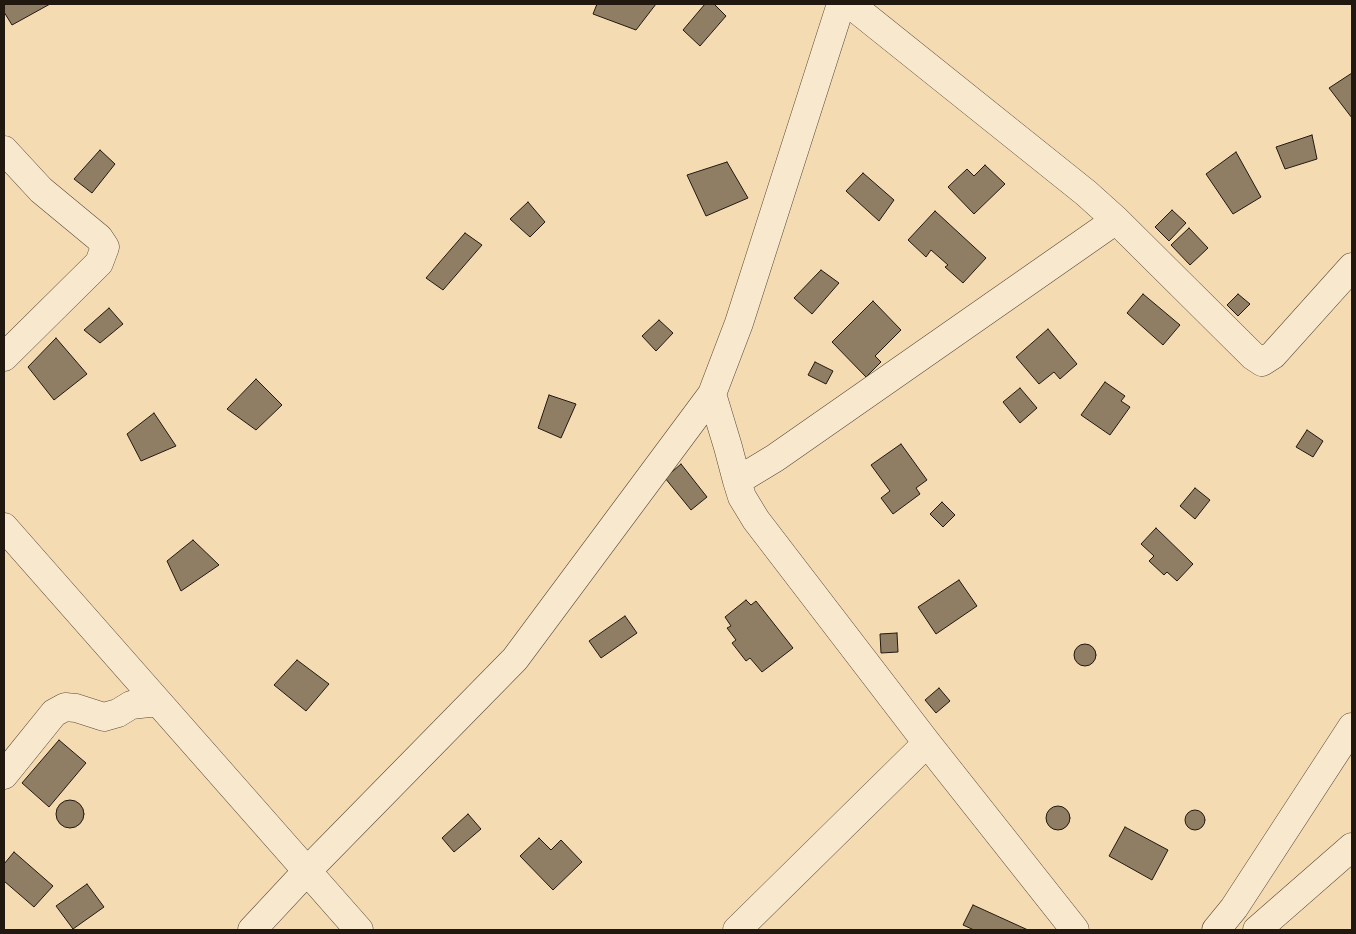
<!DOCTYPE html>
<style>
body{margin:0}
#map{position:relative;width:1356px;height:934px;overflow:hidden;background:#f5dbb2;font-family:"IM FELL Double Pica",serif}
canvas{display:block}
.frame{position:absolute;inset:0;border:5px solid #211910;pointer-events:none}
</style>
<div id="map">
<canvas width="1356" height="934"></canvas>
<div class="frame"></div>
</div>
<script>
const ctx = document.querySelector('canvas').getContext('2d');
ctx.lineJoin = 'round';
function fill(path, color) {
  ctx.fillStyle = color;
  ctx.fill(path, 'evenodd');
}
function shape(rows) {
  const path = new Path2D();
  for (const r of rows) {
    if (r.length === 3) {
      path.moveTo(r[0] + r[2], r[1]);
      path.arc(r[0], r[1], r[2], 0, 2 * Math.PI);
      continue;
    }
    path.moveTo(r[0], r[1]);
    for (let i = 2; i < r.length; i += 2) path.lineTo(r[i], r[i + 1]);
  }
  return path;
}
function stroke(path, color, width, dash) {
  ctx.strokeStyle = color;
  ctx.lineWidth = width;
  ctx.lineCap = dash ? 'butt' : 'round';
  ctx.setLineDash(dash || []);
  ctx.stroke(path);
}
const building = shape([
 [4,4,50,4,12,25,4,12,4,4],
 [597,4,656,4,636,30,593,14,597,4],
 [705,4,714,4,726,16,700,46,683,30,705,4],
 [1352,73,1352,118,1329,88,1352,73],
 [1312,135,1317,159,1285,169,1276,147,1312,135],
 [100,150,115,164,92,193,74,179,100,150],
 [1236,152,1261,197,1233,214,1206,174,1236,152],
 [727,162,748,198,706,216,687,175,727,162],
 [985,165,1005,184,974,214,948,187,967,169,974,176,985,165],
 [863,173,894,200,879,221,846,191,863,173],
 [528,202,545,222,530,237,510,219,528,202],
 [1172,210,1186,223,1169,241,1155,227,1172,210],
 [935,211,986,258,963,283,945,267,948,265,931,250,926,257,908,240,935,211],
 [1189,228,1208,248,1190,265,1171,245,1189,228],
 [465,233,482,245,443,290,426,278,465,233],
 [821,270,839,283,812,314,794,298,821,270],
 [1143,294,1180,325,1163,345,1127,313,1143,294],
 [1238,294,1250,304,1238,316,1227,305,1238,294],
 [873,301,901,330,875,356,881,362,866,377,832,342,873,301],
 [109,308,123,324,100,343,84,330,109,308],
 [659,320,673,333,656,351,642,336,659,320],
 [1048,329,1077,364,1060,379,1054,372,1039,384,1016,357,1048,329],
 [56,338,87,374,54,400,28,367,56,338],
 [815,362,833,371,826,384,808,375,815,362],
 [256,379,282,405,256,430,227,409,256,379],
 [1105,382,1125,396,1121,401,1130,407,1110,435,1081,415,1105,382],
 [1020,388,1037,408,1020,423,1003,402,1020,388],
 [549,395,576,404,561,438,538,428,549,395],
 [154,413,176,446,141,461,127,434,154,413],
 [1307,430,1323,441,1313,457,1296,447,1307,430],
 [901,444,927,480,916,488,920,494,893,514,881,498,890,491,871,465,901,444],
 [681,464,707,497,691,510,665,478,681,464],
 [1195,488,1210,500,1195,519,1180,506,1195,488],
 [942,502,955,515,943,527,930,514,942,502],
 [1156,528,1193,564,1177,581,1167,572,1164,575,1149,561,1154,556,1141,544,1156,528],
 [193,540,219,565,181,591,167,561,193,540],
 [959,580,977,606,936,634,918,607,959,580],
 [746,600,751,605,756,601,793,648,762,672,750,658,746,661,732,643,736,640,727,628,731,626,725,617,746,600],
 [625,616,637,633,601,658,589,641,625,616],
 [897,633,898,652,881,653,880,634,897,633],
 [1085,655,11],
 [297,660,329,684,306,711,274,685,297,660],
 [939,688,950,701,936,713,925,700,939,688],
 [59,740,86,763,49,807,22,783,59,740],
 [70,814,14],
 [1058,818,12],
 [1195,820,10],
 [468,814,481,829,454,852,442,838,468,814],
 [1125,827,1168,850,1152,880,1109,856,1125,827],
 [539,838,551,850,561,840,582,862,553,890,520,856,539,838],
 [14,852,53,886,34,907,4,881,4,864,14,852],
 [87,884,104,907,73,929,56,906,87,884],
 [973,905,1028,930,974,930,963,925,973,905]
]);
const minor = shape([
 [850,4,1086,193,1116,220,1253,356,1262,362,1273,355,1352,267],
 [4,150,41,190,99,238,105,247,99,263,4,357],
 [712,394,728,447,737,481,742,497,756,520,927,743,1075,930],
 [737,481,775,458,1116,220],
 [4,527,359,930],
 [4,775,54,713,65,707,76,708,104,717,118,713,131,705,158,702],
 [252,930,306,872,515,659,712,394,739,323,841,4],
 [737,930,927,743],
 [1216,930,1234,908,1352,727],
 [1257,930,1352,847]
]);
fill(building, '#8f7e64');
stroke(building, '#211910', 1);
stroke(minor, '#564a38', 29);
stroke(minor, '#f8e8cd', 28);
</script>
